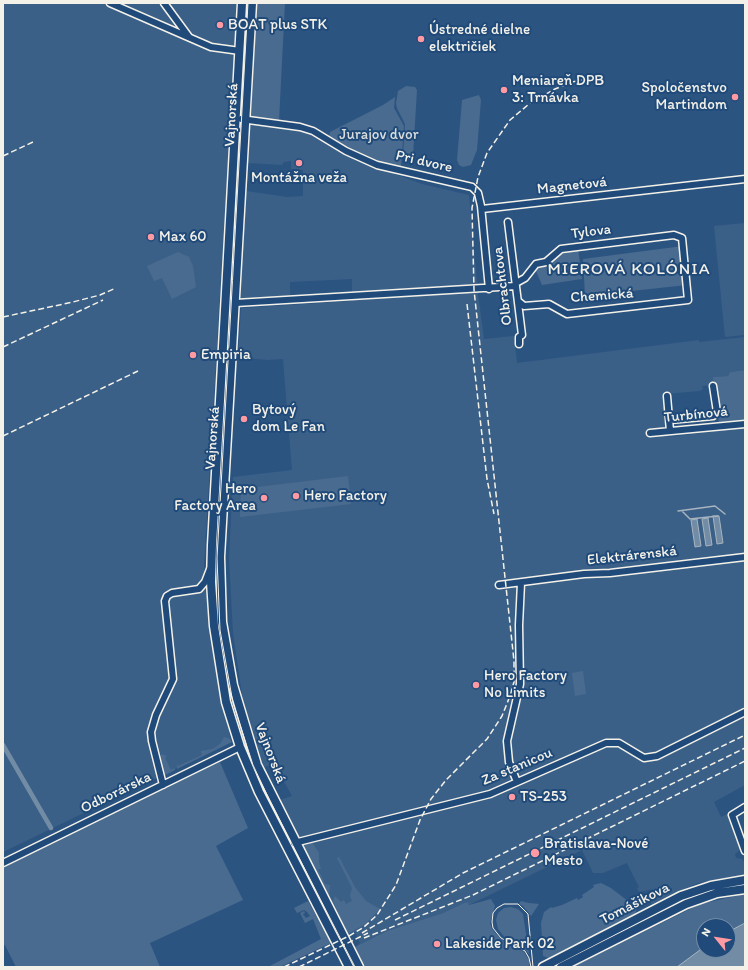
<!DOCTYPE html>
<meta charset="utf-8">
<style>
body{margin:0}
#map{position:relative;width:748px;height:970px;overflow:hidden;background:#2c5481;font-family:Itim,sans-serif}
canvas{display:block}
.frame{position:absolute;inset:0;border:4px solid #f4f1e8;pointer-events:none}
.north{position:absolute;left:696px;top:918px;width:40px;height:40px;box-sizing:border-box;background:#1f4a7a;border:1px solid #748da6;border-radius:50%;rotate:300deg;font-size:11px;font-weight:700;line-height:16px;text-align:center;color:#f4f1e8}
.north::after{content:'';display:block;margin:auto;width:14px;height:18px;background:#ff9aa2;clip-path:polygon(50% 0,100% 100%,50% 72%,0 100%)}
</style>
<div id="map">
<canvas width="748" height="970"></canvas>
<div class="frame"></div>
<div class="north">N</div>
</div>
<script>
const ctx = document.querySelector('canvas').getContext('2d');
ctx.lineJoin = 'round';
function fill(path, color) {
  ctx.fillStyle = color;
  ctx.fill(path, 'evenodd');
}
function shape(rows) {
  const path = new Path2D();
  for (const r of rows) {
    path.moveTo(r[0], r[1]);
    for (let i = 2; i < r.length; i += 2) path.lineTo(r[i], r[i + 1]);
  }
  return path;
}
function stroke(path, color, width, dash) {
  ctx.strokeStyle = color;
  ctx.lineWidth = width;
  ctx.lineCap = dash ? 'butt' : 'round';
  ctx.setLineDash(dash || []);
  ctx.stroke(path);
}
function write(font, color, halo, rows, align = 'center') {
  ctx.font = font + ' Itim,sans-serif';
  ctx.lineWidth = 4;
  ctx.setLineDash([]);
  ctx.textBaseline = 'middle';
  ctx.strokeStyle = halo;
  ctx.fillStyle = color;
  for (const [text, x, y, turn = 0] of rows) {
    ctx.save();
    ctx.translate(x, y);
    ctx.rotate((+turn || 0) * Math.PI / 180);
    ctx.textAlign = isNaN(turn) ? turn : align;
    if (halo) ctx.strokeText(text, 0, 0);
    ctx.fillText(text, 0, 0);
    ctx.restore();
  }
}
const built = shape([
 [3,3,237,3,204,566,212,641,231,742,3,852],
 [250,122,300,129,313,134,349,157,422,184,469,195,478,294,484,339,514,336,517,363,699,340,699,342,745,337,745,370,730,372,728,376,714,377,714,385,702,386,703,389,699,391,665,394,668,437,711,432,719,424,745,421,745,785,714,802,721,817,728,814,741,849,735,854,736,858,742,859,744,862,745,873,743,875,698,883,652,904,648,901,648,897,654,892,653,889,639,892,637,888,639,887,627,863,603,873,593,873,582,850,469,905,467,902,443,913,387,931,355,947,360,943,355,932,346,935,280,800,292,796,275,765,264,767,253,742,243,701,233,633,229,559,233,477,292,470,283,359,267,360,238,357,241,309,243,308,352,301,352,279,290,282,290,296,240,299,246,191,287,197,303,196,303,170,291,169,291,161,284,162,282,165,248,163],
 [745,223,745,335,725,337,714,226]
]);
const green = shape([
 [257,3,285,3,279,121,251,117],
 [406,86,415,87,417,90,413,156,409,160,403,156,405,124,397,108,396,103,398,91],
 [479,95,481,100,477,150,471,165,463,167,459,165,457,160,462,100],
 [395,97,394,108,404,126,401,167,384,164,356,152,329,136,330,132,383,105],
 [683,246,687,285,585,296,583,259],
 [578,248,582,279,542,285,536,271,537,267,550,264,562,251],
 [178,252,189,257,193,266,196,287,172,299,162,278,154,281,147,266],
 [745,370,745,421,719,424,713,377,728,376,730,372],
 [348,476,351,504,240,517,241,489],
 [583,671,586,694,575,696,572,673],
 [224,737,230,739,232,742,177,769,177,764,178,766,202,755,201,751,213,749,221,743],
 [162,754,167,756,165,758,171,770,174,768,175,770,163,776,159,758],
 [220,762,248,828,216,846,243,900,150,943,160,967,16,967,5,945,3,946,3,866],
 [312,842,319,853,319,862,321,869,318,869,325,884,330,885,329,898,303,848,304,844],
 [335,854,337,858,339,857,355,887,366,901,380,909,364,925,347,934,333,901,335,896,341,902,344,900,346,904,352,901,350,896,352,888],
 [601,883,611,888,637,908,635,914,549,958,543,956,541,923,544,912,551,907,552,908,562,905,577,898,578,900,583,897,582,895,594,887,593,885],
 [745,894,745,967,573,967,700,904],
 [704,926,728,926,728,950,704,950],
 [491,899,495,906,490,923,492,929,502,940,524,952,529,960,529,967,365,967,355,947,387,931,443,913,464,903,468,902,469,905],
 [308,901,331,943,280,967,268,967,321,939,313,919,305,923,300,913,304,911,305,913,303,914,306,918,310,916,307,912,304,910,297,913,294,908],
 [521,901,529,903,539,904,531,916,523,906,519,904],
 [511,907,518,909,523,914,529,954,526,950,506,939,498,929,496,920,498,913,504,908]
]);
const water = shape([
 [713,516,719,516,723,543,717,544,713,516],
 [708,518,712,545,706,546,702,519,708,518],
 [697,519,701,546,695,547,691,520,697,519],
 [745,923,745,967,677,967,704,947,704,950,728,950,728,932,745,923]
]);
const stream = shape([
 [678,511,715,506,725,514],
 [682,511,690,519,718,516]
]);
const canal = shape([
 [3,745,51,828]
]);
const minor = shape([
 [110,3,211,47,240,51],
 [164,3,189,37],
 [241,119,300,127,313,131,346,151,377,165,472,187,478,193,481,206,489,289],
 [482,209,745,179],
 [508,222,522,335,519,337,519,344],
 [516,283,525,278,536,264,546,262,561,249,674,235,682,238,688,300,567,314,549,304,524,306,518,301],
 [236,303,516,286],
 [667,396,670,431],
 [670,420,713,416,717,412,713,386],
 [650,433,745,424],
 [499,585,584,574,610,573,745,557],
 [517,782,509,762,507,741,520,684,519,625,521,583],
 [163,785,152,741,151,732,156,715,173,679,165,601,167,596,172,593,199,589,205,582,210,569],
 [745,807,732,815,745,851],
 [294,843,490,794,606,743,619,743,644,758,657,756,745,712],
 [3,863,240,747]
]);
const major = shape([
 [242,3,212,545,211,582,214,626,226,702,240,747,259,792,349,967],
 [252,3,220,557,222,622,233,685,257,765,359,967],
 [543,967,681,896,711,886,745,880],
 [561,967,686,904,717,893,745,889]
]);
const tram = shape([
 [248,3,217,558,220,630,233,703,253,765,269,799,355,967],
 [531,967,529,958,525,951,501,938,493,928,492,922,493,913,497,908,504,904,518,904,528,914,533,967]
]);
const rail = shape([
 [3,156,33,142],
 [467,304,487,479,494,514],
 [3,317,73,302,100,295,116,288],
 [3,347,103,300],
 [3,436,138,371],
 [395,920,745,748],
 [362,933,463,873,745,735],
 [364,938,473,895,745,761],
 [284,967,349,936,364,927,377,915,396,885,420,820,431,799,446,780,487,739,502,716,510,696,514,682,514,661,474,290,472,208,478,177,487,153,510,120,529,104,555,89,572,82,596,77],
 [299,967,368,933]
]);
const markers = [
 [220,25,4,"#ff9aa2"],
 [421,39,4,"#ff9aa2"],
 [504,90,4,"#ff9aa2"],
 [735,97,4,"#ff9aa2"],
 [299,163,4,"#ff9aa2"],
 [151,237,4,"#ff9aa2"],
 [193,355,4,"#ff9aa2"],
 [244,419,4,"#ff9aa2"],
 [296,496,4,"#ff9aa2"],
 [264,498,4,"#ff9aa2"],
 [476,685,4,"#ff9aa2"],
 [512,797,4,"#ff9aa2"],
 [535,853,5,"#ff9aa2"],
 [437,944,4,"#ff9aa2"]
];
const poiNames = [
 ["BOAT plus STK",228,25],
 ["Ústredné dielne",429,30],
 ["električiek",429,47],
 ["Meniareň DPB",512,81],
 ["3: Trnávka",512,98],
 ["Spoločenstvo",727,88,"right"],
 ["Martindom",727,105,"right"],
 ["Montážna veža",299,178,"center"],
 ["Max 60",159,237],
 ["Empiria",201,355],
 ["Bytový",252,410],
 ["dom Le Fan",252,427],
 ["Hero",256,489,"right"],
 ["Factory Area",256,506,"right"],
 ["Hero Factory",304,496],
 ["Hero Factory",484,676],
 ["No Limits",484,693],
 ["TS-253",520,797],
 ["Bratislava-Nové",544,844],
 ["Mesto",544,861],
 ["Lakeside Park 02",445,944]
];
const streetNames = [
 ["Vajnorská",232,115,-87],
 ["Pri dvore",424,162,13],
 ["Magnetová",572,186,-6],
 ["Tylova",591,232,-7],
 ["Olbrachtova",503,286,-97],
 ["Chemická",602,296,-4],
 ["Turbínová",696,415,-6],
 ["Vajnorská",213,438,-86],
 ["Elektrárenská",632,556,-6],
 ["Vajnorská",270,753,69],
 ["Za stanicou",517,767,-23],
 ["Odborárska",116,793,-26],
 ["Tomášikova",635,904,-27]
];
const parkNames = [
 ["Jurajov dvor",379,135]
];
const quarterNames = [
 ["MIEROVÁ KOLÓNIA",629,270]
];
fill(built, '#3b6088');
fill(green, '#496b90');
fill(water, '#738ca6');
stroke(water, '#a7b4c0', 1);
stroke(stream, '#a7b4c0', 1.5);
stroke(canal, '#738ca6', 4.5);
stroke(minor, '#f4f1e8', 9);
stroke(major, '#f4f1e8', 11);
stroke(minor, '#1f4a7a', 6);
stroke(major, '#1f4a7a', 8);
stroke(tram, '#f4f1e8', 1);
stroke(rail, '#f4f1e8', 1.5, [6, 3]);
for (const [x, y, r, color] of markers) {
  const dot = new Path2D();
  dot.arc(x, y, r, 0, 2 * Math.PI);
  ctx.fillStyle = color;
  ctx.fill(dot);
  stroke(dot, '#1f4a7a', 1.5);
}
write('15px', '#f4f1e8', '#1f4a7a', poiNames, 'left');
write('15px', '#f4f1e8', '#1f4a7a', streetNames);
write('15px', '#dadddb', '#1f4a7a', parkNames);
ctx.letterSpacing = '1px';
write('17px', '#f4f1e8', '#1f4a7a', quarterNames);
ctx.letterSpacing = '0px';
</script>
